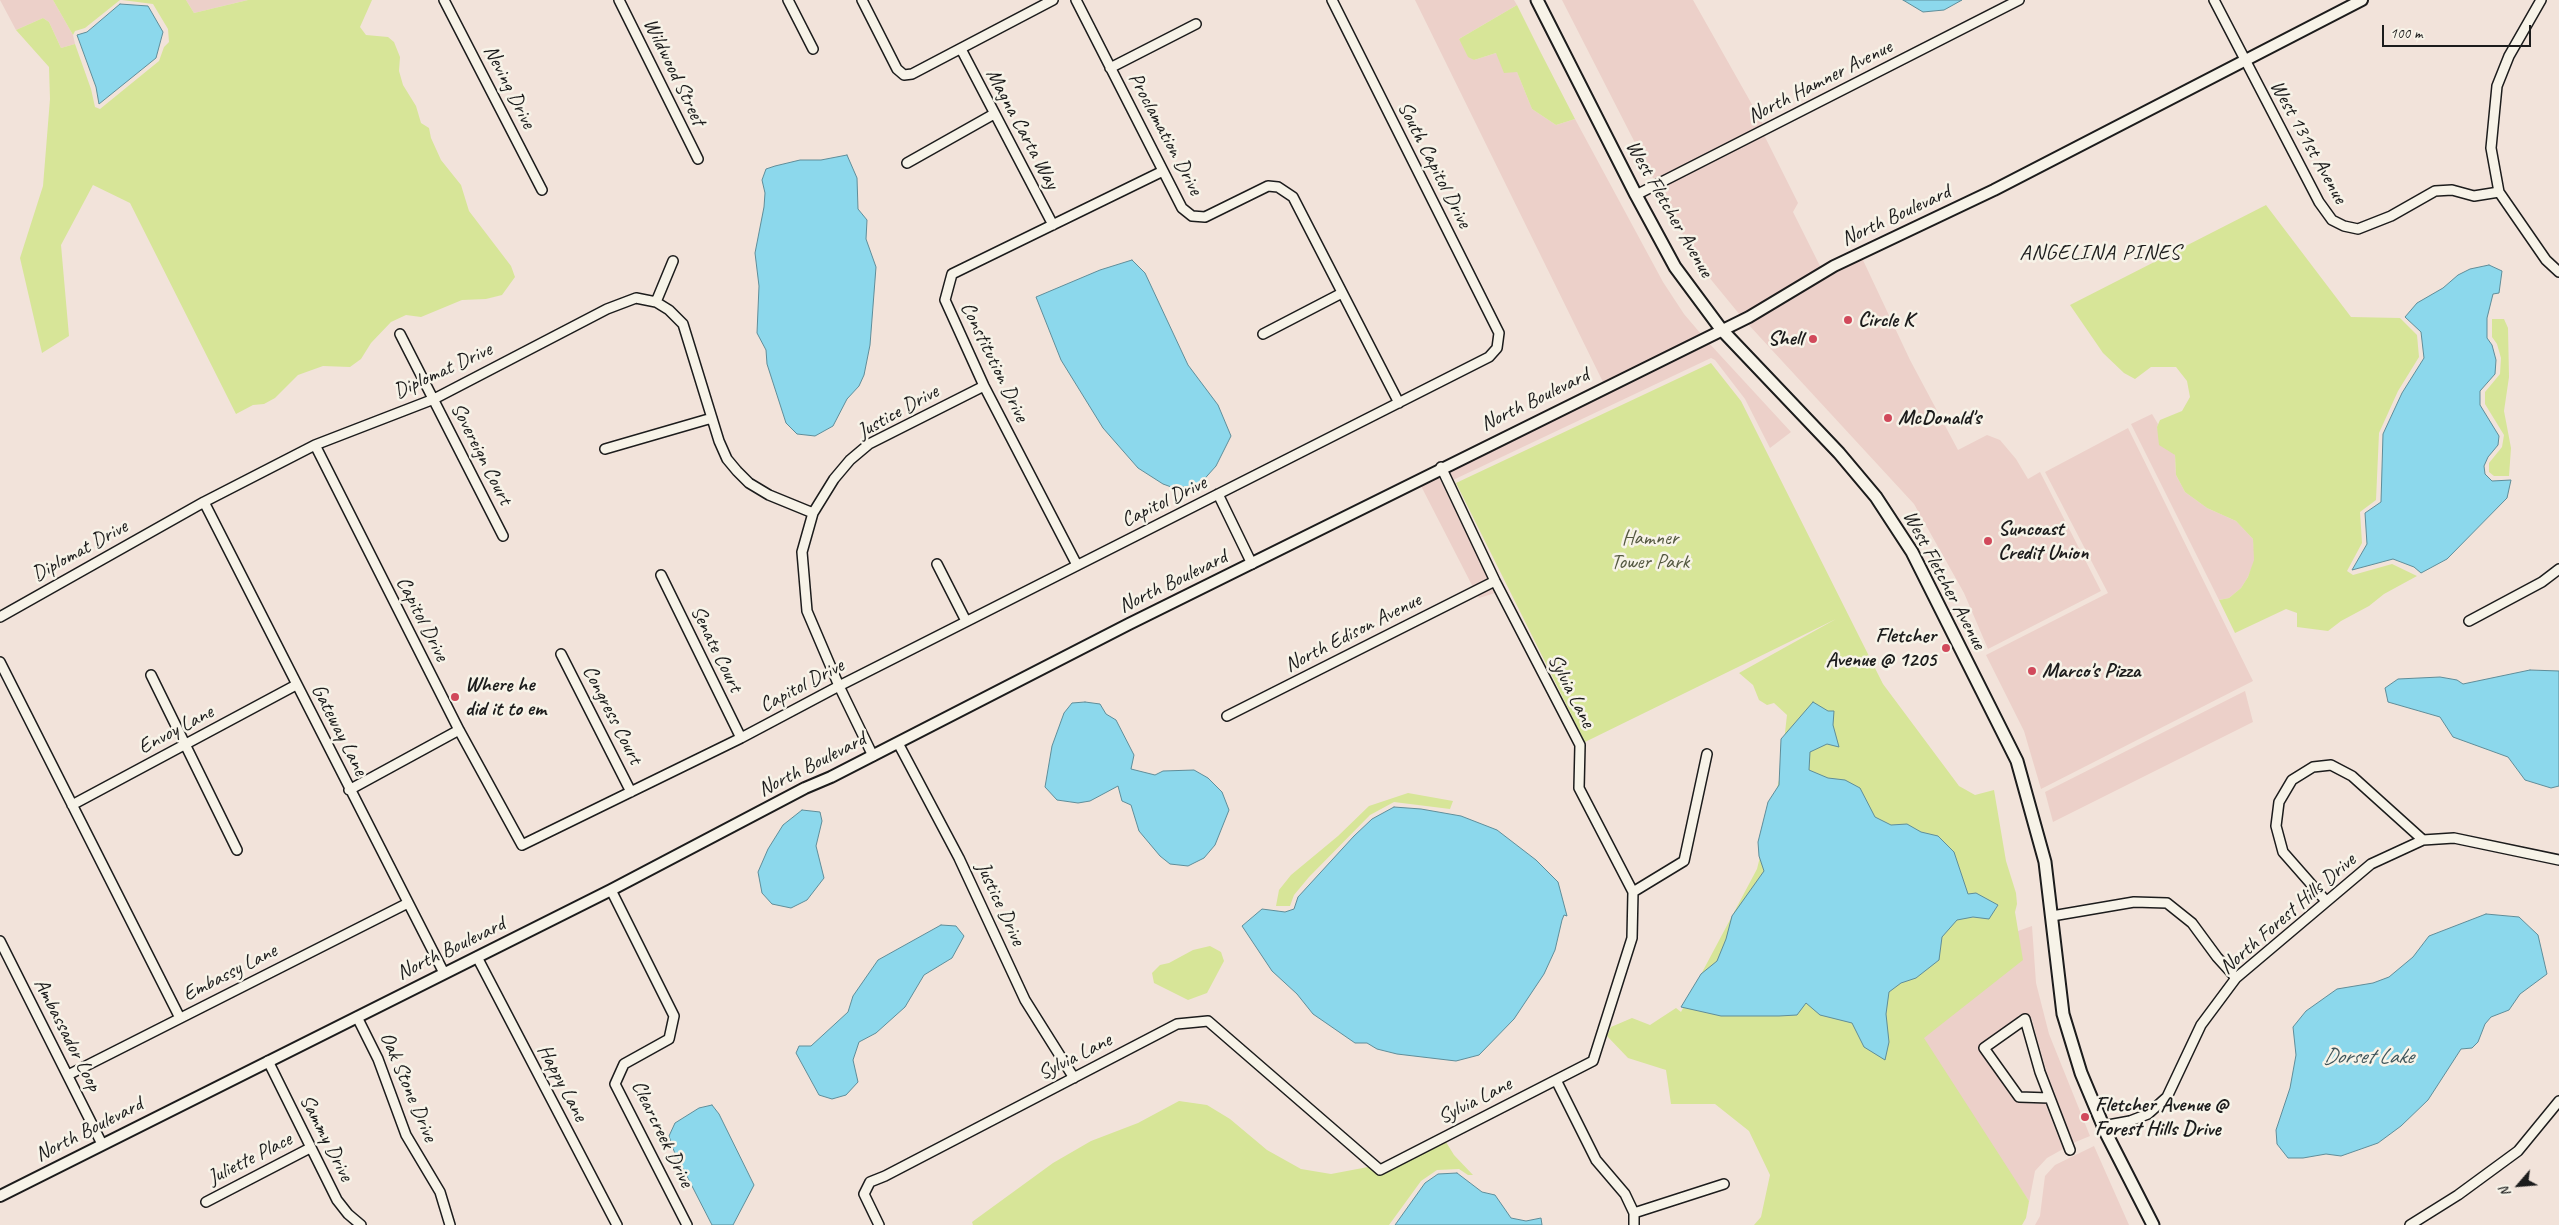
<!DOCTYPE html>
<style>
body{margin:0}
#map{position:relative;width:2559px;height:1225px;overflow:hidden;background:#f2e3da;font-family:Caveat,sans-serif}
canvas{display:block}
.north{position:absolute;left:2494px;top:1160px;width:50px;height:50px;-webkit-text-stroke:4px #f7f3e8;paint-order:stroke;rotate:243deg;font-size:14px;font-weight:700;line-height:20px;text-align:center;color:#1c1c1c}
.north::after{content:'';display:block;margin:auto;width:18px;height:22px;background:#1c1c1c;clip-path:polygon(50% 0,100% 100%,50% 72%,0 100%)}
.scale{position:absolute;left:2382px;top:25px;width:149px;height:22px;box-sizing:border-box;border:2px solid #1c1c1c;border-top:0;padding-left:6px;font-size:15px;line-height:18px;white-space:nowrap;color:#1c1c1c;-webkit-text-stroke:4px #f7f3e8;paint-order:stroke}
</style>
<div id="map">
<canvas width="2559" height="1225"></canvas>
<div class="north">N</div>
<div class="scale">100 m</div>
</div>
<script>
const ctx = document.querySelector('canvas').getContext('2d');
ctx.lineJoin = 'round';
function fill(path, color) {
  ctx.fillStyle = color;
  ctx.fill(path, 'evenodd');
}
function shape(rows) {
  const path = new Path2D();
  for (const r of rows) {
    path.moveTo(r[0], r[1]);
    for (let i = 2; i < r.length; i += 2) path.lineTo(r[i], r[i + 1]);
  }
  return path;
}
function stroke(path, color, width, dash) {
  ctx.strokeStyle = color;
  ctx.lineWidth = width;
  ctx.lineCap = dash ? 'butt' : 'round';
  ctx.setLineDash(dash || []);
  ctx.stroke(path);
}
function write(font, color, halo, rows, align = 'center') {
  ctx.font = font + ' Caveat,sans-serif';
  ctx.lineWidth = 5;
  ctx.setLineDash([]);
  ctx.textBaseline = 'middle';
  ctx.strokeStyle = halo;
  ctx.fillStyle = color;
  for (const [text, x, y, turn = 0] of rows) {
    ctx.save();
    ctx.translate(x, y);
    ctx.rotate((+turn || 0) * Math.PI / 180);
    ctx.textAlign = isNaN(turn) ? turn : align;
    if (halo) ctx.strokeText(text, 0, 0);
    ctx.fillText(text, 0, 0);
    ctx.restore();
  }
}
const built = shape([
 [0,0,53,0,73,35,75,44,61,48,49,22,43,18,16,30],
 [186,0,248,0,194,13],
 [1415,0,1514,0,1517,5,1459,39,1474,60,1496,53,1517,72,1532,109,1556,125,1575,119,1663,282,1684,314,1701,334,1603,382],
 [1562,0,1693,0,1763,124,1654,180],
 [1764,135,1798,203,1793,212,1821,268,1740,315,1699,265,1659,189],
 [1862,258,1910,360,1958,450,1987,435,2000,440,2016,459,2028,479,2040,472,2101,591,1988,649,1964,593,1914,504,1747,323],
 [1708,342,1791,432,1770,448,1745,399,1715,360,1711,358,1453,480,1448,470],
 [2152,414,2158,424,2157,428,2175,455,2176,475,2185,492,2207,508,2236,521,2253,539,2255,560,2248,577,2241,588,2229,598,2219,600,2131,424],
 [2128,428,2253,681,2041,789,2024,731,1986,655,2108,593,2045,472],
 [1438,475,1495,593,1479,598,1477,595,1420,484],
 [2245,691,2253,722,2053,822,2045,792],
 [2032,926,2036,983,2049,1034,2090,1136,2073,1143,2046,1070,2031,1017,2022,1015,1981,1044,1979,1051,2014,1100,2033,1104,2045,1103,2063,1149,2047,1158,2035,1171,2026,1218,2029,1201,1961,1103,1920,1053,1925,1027,2007,935],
 [2094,1146,2129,1225,2035,1225,2040,1216,2045,1176,2055,1165]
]);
const green = shape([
 [53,0,120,0,85,28,75,31,73,35],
 [122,0,186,0,194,13,248,0,372,0,360,27,366,35,388,37,394,42,400,57,399,71,403,85,416,106,421,123,429,128,431,138,441,160,461,185,469,211,511,266,515,277,502,295,486,299,462,300,421,317,406,315,391,322,371,343,361,359,350,367,323,366,298,375,275,398,264,404,253,405,236,414,130,203,93,185,61,245,69,336,42,353,20,258,43,186,50,99,49,67,16,30,43,18,49,22,61,48,75,44,91,89,95,107,100,109,159,61,164,47,169,42,168,29,153,4],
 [1517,5,1541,53,1575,119,1556,125,1532,109,1517,72,1504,73,1496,53,1474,60,1468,57,1459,39],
 [2266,205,2351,317,2400,318,2417,335,2419,357,2398,391,2379,433,2376,500,2360,512,2362,543,2347,571,2353,575,2392,564,2417,576,2384,594,2369,606,2341,621,2328,631,2297,627,2297,613,2286,609,2235,633,2219,600,2229,598,2241,588,2248,577,2254,560,2253,539,2236,521,2207,508,2185,492,2176,475,2175,455,2159,445,2157,427,2160,420,2182,411,2190,397,2187,381,2176,367,2151,367,2135,379,2124,373,2103,353,2070,305],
 [2492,319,2504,319,2508,328,2509,377,2504,411,2511,448,2509,476,2494,476,2489,472,2489,463,2502,447,2504,435,2485,404,2485,392,2500,374,2501,358,2497,344,2492,337],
 [1711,363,1741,401,1883,684,1959,786,1975,795,1994,790,2006,861,2016,893,2017,904,2015,912,2023,960,1924,1038,2029,1201,2026,1218,2022,1225,1754,1225,1761,1217,1770,1175,1749,1131,1715,1104,1671,1104,1666,1070,1628,1058,1607,1036,1611,1027,1632,1018,1650,1025,1676,1008,1681,1012,1757,869,1780,776,1787,715,1774,703,1767,705,1759,700,1753,685,1739,673,1836,619,1585,742,1456,483],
 [1408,793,1453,801,1450,809,1394,802,1370,815,1309,877,1294,895,1290,906,1276,906,1279,890,1291,875,1338,836,1369,806],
 [1210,946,1221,952,1224,961,1207,993,1188,1000,1154,983,1152,973,1160,965,1169,963,1193,950],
 [1179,1101,1207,1105,1230,1119,1267,1150,1301,1169,1331,1174,1368,1167,1376,1174,1382,1175,1446,1142,1454,1155,1473,1175,1468,1175,1459,1169,1437,1170,1421,1181,1389,1225,973,1225,972,1222,1053,1163,1091,1141,1138,1123]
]);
const water = shape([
 [1903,0,1962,0,1944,10,1923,12,1903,0],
 [120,4,148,6,163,32,156,58,99,104,96,87,77,35,87,32,120,4],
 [847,155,857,178,858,209,867,220,866,239,876,267,870,345,864,375,859,386,847,399,833,426,815,436,797,434,786,423,767,364,766,350,757,333,759,286,755,253,764,207,765,193,762,180,766,169,775,166,800,160,821,160,847,155],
 [1132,260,1145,273,1188,365,1218,405,1231,436,1216,466,1199,485,1174,488,1163,484,1138,468,1103,428,1061,360,1036,297,1100,270,1132,260],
 [2489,265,2502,271,2499,293,2493,294,2487,318,2487,338,2492,345,2496,360,2495,374,2480,391,2480,405,2499,436,2498,445,2488,457,2484,466,2485,474,2492,481,2511,480,2507,498,2447,559,2421,573,2414,567,2393,559,2352,570,2367,544,2365,513,2381,502,2383,434,2402,393,2424,358,2421,332,2405,317,2417,303,2443,288,2458,275,2470,269,2489,265],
 [2530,670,2559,671,2559,786,2551,788,2525,780,2508,757,2453,737,2440,717,2388,702,2385,688,2398,679,2440,677,2457,680,2463,684,2530,670],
 [1085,702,1100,704,1106,714,1116,720,1134,755,1131,769,1155,775,1163,771,1194,770,1208,778,1222,792,1229,810,1215,845,1204,858,1188,866,1170,864,1160,856,1139,831,1131,805,1122,801,1118,786,1090,801,1078,803,1057,800,1045,787,1052,746,1064,713,1072,703,1085,702],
 [1813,702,1828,711,1834,711,1833,725,1839,747,1827,744,1810,752,1809,770,1828,778,1845,780,1860,788,1875,817,1891,825,1907,824,1921,832,1938,836,1954,852,1968,894,1976,893,1998,905,1989,919,1973,917,1957,920,1942,937,1939,960,1916,978,1901,983,1889,992,1886,1014,1889,1042,1885,1060,1864,1047,1852,1023,1820,1015,1806,1003,1797,1015,1779,1016,1721,1016,1681,1007,1701,974,1717,961,1726,939,1732,916,1764,871,1759,856,1758,842,1768,802,1779,785,1781,739,1813,702],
 [1394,807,1421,809,1461,816,1497,830,1536,860,1558,882,1567,916,1564,915,1562,920,1555,950,1544,974,1514,1019,1479,1055,1456,1061,1397,1054,1377,1049,1367,1043,1355,1043,1313,1014,1297,994,1272,971,1242,926,1262,909,1285,912,1294,909,1298,897,1354,836,1372,819,1394,807],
 [802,810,820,812,822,821,816,846,824,878,807,900,791,908,772,904,762,893,758,872,768,849,783,825,802,810],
 [2486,914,2519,917,2538,935,2547,974,2520,994,2509,1010,2491,1017,2485,1024,2478,1042,2472,1048,2461,1049,2428,1100,2401,1126,2378,1143,2341,1156,2326,1154,2303,1158,2288,1158,2277,1144,2276,1130,2290,1088,2296,1055,2293,1027,2306,1011,2337,989,2373,983,2389,977,2413,957,2429,936,2486,914],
 [941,925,956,926,964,936,952,958,924,975,905,1007,876,1033,859,1042,853,1060,858,1082,846,1095,832,1099,819,1095,796,1053,799,1046,811,1046,848,1012,853,996,878,960,941,925],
 [712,1105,719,1114,754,1185,733,1225,712,1225,674,1151,669,1136,675,1123,699,1108,712,1105],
 [1457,1173,1482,1192,1495,1195,1511,1218,1526,1221,1541,1218,1542,1225,1395,1225,1425,1183,1438,1174,1457,1173]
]);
const minor = shape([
 [444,0,542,190],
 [619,0,698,159],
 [788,0,813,49],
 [862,0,897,69,904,75,912,74,1053,0],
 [1076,0,1182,208,1192,216,1205,217,1268,186,1278,187,1293,197,1399,403],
 [2214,0,2319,202,2332,220,2344,226,2358,229,2391,216,2435,191,2452,190,2474,196,2499,192],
 [2541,0,2509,56,2497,86,2491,148,2499,192,2546,260,2559,272],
 [961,49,1053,225],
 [1110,68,1196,24],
 [907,163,994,114],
 [1636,195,2019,0],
 [656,302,673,261],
 [400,334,503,536],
 [1263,334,1342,293],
 [315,445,459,730,522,845,741,738,839,686,1489,357,1497,348,1499,333,1332,0],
 [605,449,712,418],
 [1218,494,1252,564],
 [204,502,444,973],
 [937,564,966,621],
 [1077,565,984,386,945,300,952,274,1163,171],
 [661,575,741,738],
 [0,617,204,502,315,445,434,399,607,309,636,298,656,302,669,310,683,324,719,441,727,459,737,471,749,483,769,495,813,513],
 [2469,621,2542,582,2559,569],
 [561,654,631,792],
 [0,662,180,1018],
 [151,675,237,850],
 [1227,716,1495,581],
 [898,743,959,858,1025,1000,1074,1078],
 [873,756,839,686,807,611,802,552,813,513,834,479,850,460,869,444,984,386],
 [349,790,459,730],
 [72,805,296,685],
 [611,890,674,1016,669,1039,624,1064,615,1084,687,1225],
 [1633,892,1684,861,1707,754],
 [2326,901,2283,852,2276,826,2279,802,2292,780,2313,767,2331,765,2352,776,2423,840],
 [2052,916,2134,902,2167,903,2192,923,2217,957,2236,978],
 [0,941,102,1144],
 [477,957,617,1225],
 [357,1017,378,1059,406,1135,440,1192,450,1225],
 [268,1061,337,1200,348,1214,361,1225],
 [68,1075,408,903],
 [1556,1080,1596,1160,1625,1194,1634,1213,1634,1225],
 [2049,1098,2019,1097,1984,1048,2025,1019,2040,1072,2070,1150],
 [2103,1126,2130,1121,2148,1114,2167,1097,2201,1025,2236,978,2371,864,2423,840,2454,838,2559,860],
 [206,1202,310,1148],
 [1634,1213,1724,1184],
 [879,1225,864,1194,870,1182,885,1176,1177,1024,1208,1021,1380,1170,1593,1061,1632,938,1633,892,1579,788,1580,745,1495,581,1441,467],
 [2410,1225,2458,1195,2518,1151,2559,1101]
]);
const tertiary = shape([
 [0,1196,611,890,805,788,831,777,1129,624,1749,317,1834,266,1994,190,2362,0]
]);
const secondary = shape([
 [1537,0,1636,195,1675,267,1721,329,1839,453,1876,497,1912,552,2017,761,2045,862,2063,1014,2081,1073,2107,1135,2153,1225]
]);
const markers = [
 [1848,320,5,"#d1495b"],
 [1813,339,5,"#d1495b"],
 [1888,418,5,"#d1495b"],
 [1988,541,5,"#d1495b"],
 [1946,648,5,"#d1495b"],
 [2032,671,5,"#d1495b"],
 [455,697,5,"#d1495b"],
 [2085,1117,5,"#d1495b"]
];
const streetNames = [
 ["Wildwood Street",674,72,64],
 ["North Hamner Avenue",1820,82,-27],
 ["Neving Drive",509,87,63],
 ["Magna Carta Way",1022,129,62],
 ["Proclamation Drive",1165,134,62],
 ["West 131st Avenue",2308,142,61],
 ["South Capitol Drive",1434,165,63],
 ["West Fletcher Avenue",1669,209,60],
 ["North Boulevard",1896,216,-25],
 ["Constitution Drive",994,362,64],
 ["Diplomat Drive",443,371,-25],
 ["North Boulevard",1535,400,-26],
 ["Justice Drive",898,412,-29],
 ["Sovereign Court",481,454,63],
 ["Capitol Drive",1164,502,-26],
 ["Diplomat Drive",80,551,-29],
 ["West Fletcher Avenue",1944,580,62],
 ["North Boulevard",1173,582,-26],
 ["Capitol Drive",422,619,63],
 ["North Edison Avenue",1353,633,-27],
 ["Senate Court",716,649,64],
 ["Capitol Drive",802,686,-28],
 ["Sylvia Lane",1571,691,63],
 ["Congress Court",612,715,63],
 ["Envoy Lane",176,730,-28],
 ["Gateway Lane",339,730,63],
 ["North Boulevard",812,765,-27],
 ["Justice Drive",1000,904,65],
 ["North Forest Hills Drive",2288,914,-41],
 ["North Boulevard",451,949,-26],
 ["Embassy Lane",230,973,-27],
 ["Ambassador Loop",67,1035,63],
 ["Sylvia Lane",1075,1057,-27],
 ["Happy Lane",562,1083,62],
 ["Oak Stone Drive",408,1087,67],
 ["Sylvia Lane",1475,1101,-27],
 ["North Boulevard",89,1130,-27],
 ["Clearcreek Drive",662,1134,64],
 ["Sammy Drive",326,1138,63],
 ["Juliette Place",250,1159,-27]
];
const poiNames = [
 ["Circle K",1858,320],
 ["Shell",1803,339,"right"],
 ["McDonald's",1898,418],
 ["Suncoast",1998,529],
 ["Credit Union",1998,553],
 ["Fletcher",1936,636,"right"],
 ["Avenue @ 1205",1936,660,"right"],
 ["Marco's Pizza",2042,671],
 ["Where he",465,685],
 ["did it to em",465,709],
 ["Fletcher Avenue @",2095,1105],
 ["Forest Hills Drive",2095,1129]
];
const parkNames = [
 ["Hamner",1650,538],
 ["Tower Park",1650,562]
];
const neighbourhoodNames = [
 ["ANGELINA PINES",2100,253]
];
const waterNames = [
 ["Dorset Lake",2368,1057]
];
fill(built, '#ecd0c9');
fill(green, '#d7e598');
fill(water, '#8cd8ec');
stroke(water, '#5f8d99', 1);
stroke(minor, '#1c1c1c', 12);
stroke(tertiary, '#1c1c1c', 14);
stroke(secondary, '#1c1c1c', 15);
stroke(minor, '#f7f3e8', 9);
stroke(tertiary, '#f7f3e8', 10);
stroke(secondary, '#f7f3e8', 11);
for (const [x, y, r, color] of markers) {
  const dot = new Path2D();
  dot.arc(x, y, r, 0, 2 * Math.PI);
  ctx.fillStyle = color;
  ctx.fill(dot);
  stroke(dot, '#f7f3e8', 2);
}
write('21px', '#1c1c1c', '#f7f3e8', streetNames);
write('bold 21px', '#1c1c1c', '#f7f3e8', poiNames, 'left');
write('21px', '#545841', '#f7f3e8', parkNames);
ctx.letterSpacing = '1px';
write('22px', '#1c1c1c', '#f7f3e8', neighbourhoodNames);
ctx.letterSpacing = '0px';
write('italic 22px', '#3e545a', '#f7f3e8', waterNames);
</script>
